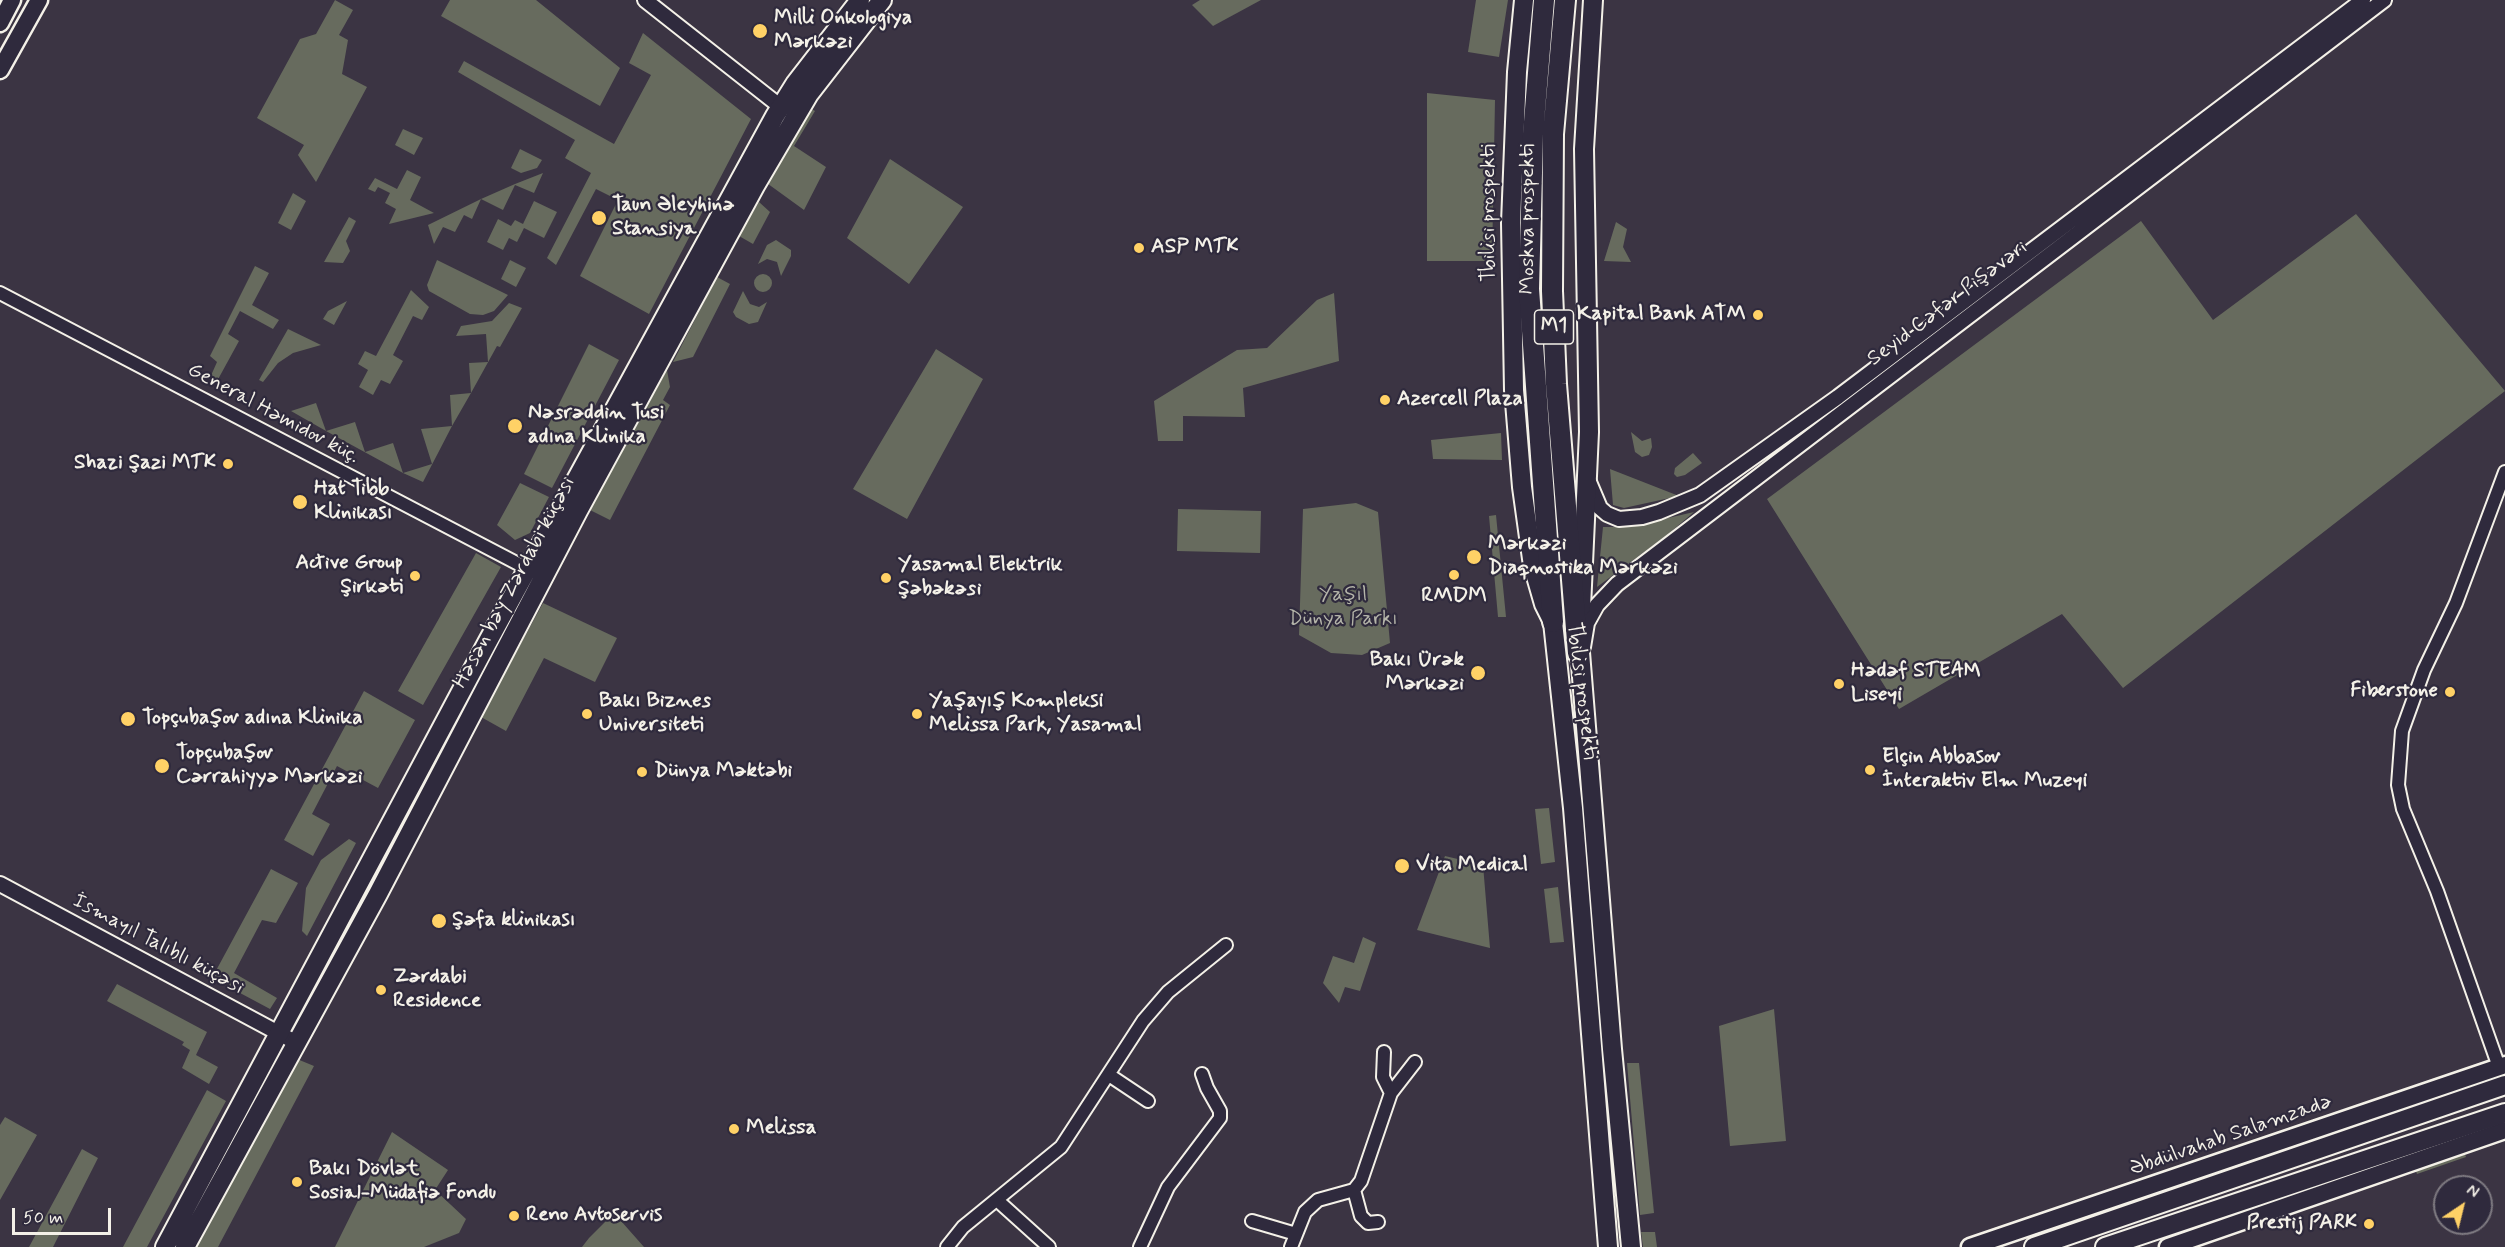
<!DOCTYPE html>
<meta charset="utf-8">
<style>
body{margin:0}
#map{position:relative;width:2505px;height:1247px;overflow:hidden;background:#3b3443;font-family:Mynerve,sans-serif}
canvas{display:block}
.north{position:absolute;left:2433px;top:1175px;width:60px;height:60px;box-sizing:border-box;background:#2f2a3d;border:2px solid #7e7a81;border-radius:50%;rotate:35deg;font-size:16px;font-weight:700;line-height:24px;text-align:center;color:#f4f1e8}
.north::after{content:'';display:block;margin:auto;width:21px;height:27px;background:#ffd166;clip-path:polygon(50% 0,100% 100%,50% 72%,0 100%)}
.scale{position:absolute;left:12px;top:1208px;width:99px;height:27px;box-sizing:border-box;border:3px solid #f4f1e8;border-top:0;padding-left:8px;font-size:18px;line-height:21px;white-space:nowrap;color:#f4f1e8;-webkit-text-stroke:4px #2f2a3d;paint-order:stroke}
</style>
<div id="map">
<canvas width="2505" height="1247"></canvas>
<div class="north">N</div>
<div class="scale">50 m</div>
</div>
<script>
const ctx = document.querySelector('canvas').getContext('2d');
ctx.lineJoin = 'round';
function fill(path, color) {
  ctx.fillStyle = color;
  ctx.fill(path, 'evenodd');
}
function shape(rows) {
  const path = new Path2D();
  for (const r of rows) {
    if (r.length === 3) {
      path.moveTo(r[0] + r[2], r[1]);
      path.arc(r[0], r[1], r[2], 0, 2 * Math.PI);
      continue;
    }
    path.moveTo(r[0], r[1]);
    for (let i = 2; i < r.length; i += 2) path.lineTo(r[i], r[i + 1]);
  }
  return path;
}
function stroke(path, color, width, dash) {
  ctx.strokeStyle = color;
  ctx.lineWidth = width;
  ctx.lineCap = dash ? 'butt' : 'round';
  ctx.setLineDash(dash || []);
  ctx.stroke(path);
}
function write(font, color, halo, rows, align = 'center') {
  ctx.font = font + ' Mynerve,sans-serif';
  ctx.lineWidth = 4.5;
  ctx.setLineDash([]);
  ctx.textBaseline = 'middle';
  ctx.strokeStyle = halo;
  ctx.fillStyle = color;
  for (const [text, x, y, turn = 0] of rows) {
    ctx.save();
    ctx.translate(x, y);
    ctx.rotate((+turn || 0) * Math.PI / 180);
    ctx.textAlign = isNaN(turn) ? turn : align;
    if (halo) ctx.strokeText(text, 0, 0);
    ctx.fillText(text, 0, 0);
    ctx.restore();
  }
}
const green = shape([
 [335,0,353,10,339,35,348,40,342,74,367,87,316,182,298,155,304,145,257,118,300,39,316,34],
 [450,0,536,0,620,68,600,106,441,16],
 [1200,0,1261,0,1213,26,1192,5],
 [1476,0,1508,0,1499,57,1468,52],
 [643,33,751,119,649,314,580,276,618,200,596,189,556,265,547,258,591,173,565,158,575,140,458,72,464,61,614,144,651,75,629,63],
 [1427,93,1495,100,1492,261,1427,261],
 [808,107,815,111,794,146,826,167,804,210,764,181],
 [403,129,423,138,414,155,395,145],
 [520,149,542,160,537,168,521,173,511,168],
 [890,159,963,207,909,284,847,238],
 [407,170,421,177,410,200,434,213,389,224,396,209,385,203,390,193,378,187,375,192,368,189,375,178,397,189],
 [543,173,534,193,515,185,503,210,481,199,472,219,464,215,455,232,443,227,434,244,428,225,481,199,515,184],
 [293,193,306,201,291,230,278,223],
 [534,201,557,212,544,238,524,228,517,242,509,238,503,250,487,242,498,219,511,226,515,220,523,224],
 [759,202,770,212,753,244,739,236],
 [2356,214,2505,391,2123,688,2062,614,1899,709,1767,499,2141,221,2213,320],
 [349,217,356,221,346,241,350,251,343,263,324,262],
 [1616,222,1627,229,1623,247,1631,262,1604,261],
 [776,240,791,250,791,256,781,276,777,262,767,259,758,264,767,245],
 [437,260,508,295,494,311,483,315,470,314,429,291,427,285],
 [510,260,526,268,516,287,501,279],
 [255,266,269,273,252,305,279,320,273,329,240,311,228,334,239,341,216,383,209,380,217,362,210,356],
 [763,283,9],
 [717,277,730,284,693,357,673,362],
 [411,290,429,307,422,320,413,316,393,355,403,361,390,384,381,380,373,395,359,387,368,370,358,364,365,351,376,356],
 [743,291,750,304,759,307,767,302,758,322,749,324,736,317,733,312],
 [1334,293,1339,361,1243,388,1245,417,1183,416,1183,441,1158,441,1154,401,1237,350,1267,348,1317,300],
 [347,301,334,325,323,319,328,311],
 [509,303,522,308,500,347,497,346,471,393,452,426,423,482,403,473,326,431,291,411,316,403,326,431,355,422,365,452,393,443,403,473,432,464,421,429,452,426,450,395,471,393,469,363,488,362,486,334,456,336,461,326,492,321],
 [288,329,321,345,293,353,278,363,263,382,259,380],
 [589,344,619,360,552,488,524,474],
 [936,349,983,379,907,519,853,489],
 [667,370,670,387,663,400,670,405,610,520,590,510],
 [1631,432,1642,441,1651,438,1652,447,1649,455,1642,457,1635,452],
 [1501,433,1502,460,1433,459,1431,440],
 [1693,453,1702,463,1685,475,1677,477,1674,474,1675,468],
 [1610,469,1679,496,1624,508,1613,505],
 [520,483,549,497,530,533,515,540,497,525],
 [1356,503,1378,512,1390,643,1362,655,1331,653,1299,635,1303,509],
 [1178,509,1261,511,1260,553,1177,551],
 [1694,512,1667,535,1597,587,1603,527,1629,527],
 [1496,515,1506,617,1498,617,1489,516],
 [476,553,501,567,423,705,398,691],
 [543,603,617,638,595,682,544,658,506,731,481,717],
 [364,691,415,720,378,788,337,766,312,814,330,824,313,856,284,840],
 [1549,808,1555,862,1541,864,1535,809],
 [349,839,356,843,307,936,302,931,306,888,321,860],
 [1445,856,1483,865,1490,948,1417,930],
 [271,869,298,883,276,923,262,920,234,973,277,998,270,1009,212,978],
 [1558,887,1564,942,1550,943,1544,889],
 [1363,937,1376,943,1360,991,1345,987,1339,1003,1323,983,1333,956,1354,963],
 [117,984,207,1032,196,1055,218,1067,209,1084,182,1068,190,1050,182,1045,184,1042,107,1001],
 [1774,1009,1786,1141,1730,1146,1719,1026],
 [297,1059,314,1066,218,1247,195,1247],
 [1627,1063,1639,1063,1654,1213,1640,1215],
 [207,1090,226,1101,147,1247,123,1247],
 [5,1117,37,1135,0,1200,0,1125],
 [392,1132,448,1170,435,1190,466,1219,459,1233,424,1247,335,1247],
 [82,1149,98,1158,53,1247,29,1247],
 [2464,1152,2466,1157,2417,1174,2415,1169],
 [614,1213,644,1247,582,1247,589,1238],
 [1641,1232,1655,1232,1657,1247,1643,1247]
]);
const minor = shape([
 [0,293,528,569],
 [1384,1052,1383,1077,1391,1093,1415,1062],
 [2499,1067,2437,891,2403,809,2398,785,2402,731,2424,670,2456,603,2505,472],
 [1109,1075,1148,1101],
 [1354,1190,1361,1216,1368,1223,1378,1222],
 [998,1201,1049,1247],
 [1252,1221,1296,1234],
 [947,1247,963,1227,1061,1147,1143,1021,1168,992,1226,945],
 [1140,1247,1168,1187,1220,1118,1220,1111,1207,1088,1202,1074],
 [1291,1247,1305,1212,1318,1200,1354,1190,1361,1181,1391,1093]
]);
const tertiary = shape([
 [645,0,781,107],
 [1589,482,1600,508,1607,514,1619,519,1642,517,1659,512,1700,495,1838,397,2363,0],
 [1583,647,1587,623,1597,605,1617,584,2384,0],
 [0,884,297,1043]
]);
const secondary = shape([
 [0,23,12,0],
 [0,70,39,0],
 [1970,1247,2505,1065],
 [2168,1247,2505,1130]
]);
const primary = shape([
 [1524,0,1517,72,1511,223,1514,390,1522,487,1533,566,1544,604,1553,622,1573,808,1608,1247],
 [1581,607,1589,432,1584,149,1593,0],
 [1579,640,1612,1049,1631,1247],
 [165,1247,487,643,775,116,795,84,860,0],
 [185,1247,378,894,578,511,755,186,809,94,882,0],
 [2034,1247,2505,1085],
 [2105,1247,2505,1113]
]);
const trunk = shape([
 [1544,0,1533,134,1529,289,1553,622],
 [1565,0,1553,134,1552,291,1556,384,1578,653]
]);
const markers = [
 [760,31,8,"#ffd166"],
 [599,218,8,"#ffd166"],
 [1139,248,6,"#ffd166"],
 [1758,315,6,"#ffd166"],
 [1385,400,6,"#ffd166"],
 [515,426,8,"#ffd166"],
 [228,464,6,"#ffd166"],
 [300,502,8,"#ffd166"],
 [1474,557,8,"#ffd166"],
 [1454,575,6,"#ffd166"],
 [415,576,6,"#ffd166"],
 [886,578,6,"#ffd166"],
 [1478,673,8,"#ffd166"],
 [1839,684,6,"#ffd166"],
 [2450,692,6,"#ffd166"],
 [587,714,6,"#ffd166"],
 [917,714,6,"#ffd166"],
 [128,719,8,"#ffd166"],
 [162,766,8,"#ffd166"],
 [1870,770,6,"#ffd166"],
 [642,772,6,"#ffd166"],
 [1402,866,8,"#ffd166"],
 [439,921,8,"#ffd166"],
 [381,990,6,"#ffd166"],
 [734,1129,6,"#ffd166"],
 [297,1182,6,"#ffd166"],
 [514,1216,6,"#ffd166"],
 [2369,1224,6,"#ffd166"]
];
const shields = [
 [1554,327,39]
];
const shieldNames = [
 ["M1",1554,327]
];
const poiNames = [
 ["Milli Onkologiya",774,19],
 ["Mərkəzi",774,43],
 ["Taun Əleyhinə",612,206],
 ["Stansiya",612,230],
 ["ASP MTK",1151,248],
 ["Kapital Bank ATM",1746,315,"right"],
 ["Azercell Plaza",1397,400],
 ["Nəsrəddin Tusi",528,414],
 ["adına Klinika",528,438],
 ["Shazi Şazi MTK",216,464,"right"],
 ["Hat Tibb",314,490],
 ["Klinikası",314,514],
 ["Mərkəzi",1488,545],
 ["Diaqnostika Mərkəzi",1488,569],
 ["Active Group",403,564,"right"],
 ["Şirkəti",403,588,"right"],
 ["Yasamal Elektrik",898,566],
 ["Şəbəkəsi",898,590],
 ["RMDM",1454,597,"center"],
 ["Bakı Ürək",1464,661,"right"],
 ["Mərkəzi",1464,685,"right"],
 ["Hədəf STEAM",1851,672],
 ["Liseyi",1851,696],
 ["Fiberstone",2438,692,"right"],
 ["Bakı Biznes",599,702],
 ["Universiteti",599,726],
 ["Yaşayış Kompleksi",929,702],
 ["Melissa Park, Yasamal",929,726],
 ["Topçubaşov adına Klinika",142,719],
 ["Topçubaşov",176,754],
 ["Cərrahiyyə Mərkəzi",176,778],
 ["Elçin Abbasov",1882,758],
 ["İnteraktiv Elm Muzeyi",1882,782],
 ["Dünya Məktəbi",654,772],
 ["Vita Medical",1416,866],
 ["Şəfa klinikası",452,921],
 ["Zərdabi",393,978],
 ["Residence",393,1002],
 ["Melissa",746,1129],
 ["Bakı Dövlət",309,1170],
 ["Sosial-Müdafiə Fondu",309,1194],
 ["Reno Avtoservis",526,1216],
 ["Prestij PARK",2357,1224,"right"]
];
const streetNames = [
 ["Tbilisi prospekti",1490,213,-90],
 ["Moskva prospekti",1529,219,-90],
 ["Seyid Cəfər Pişəvəri",1948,304,-37],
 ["General Həmidov küç.",273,414,28],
 ["Həsən bəy Zərdabi küçəsi",515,583,-62],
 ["Tbilisi prospekti",1581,691,83],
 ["İsmayıl Talıblı küçəsi",158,945,28],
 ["Əbdülvahab Salamzadə",2231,1136,-19]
];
const parkNames = [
 ["Yaşıl",1343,596],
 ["Dünya Parkı",1343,620]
];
fill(green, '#676b5e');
stroke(minor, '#f4f1e8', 16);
stroke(tertiary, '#f4f1e8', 18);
stroke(secondary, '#f4f1e8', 21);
stroke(primary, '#f4f1e8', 22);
stroke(trunk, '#f4f1e8', 24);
stroke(minor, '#2f2a3d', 12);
stroke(tertiary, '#2f2a3d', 14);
stroke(secondary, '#2f2a3d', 16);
stroke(primary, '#2f2a3d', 18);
stroke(trunk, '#2f2a3d', 20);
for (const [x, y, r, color] of markers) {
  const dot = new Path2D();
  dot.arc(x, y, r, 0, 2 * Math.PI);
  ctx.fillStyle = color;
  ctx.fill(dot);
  stroke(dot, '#2f2a3d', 2);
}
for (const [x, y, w] of shields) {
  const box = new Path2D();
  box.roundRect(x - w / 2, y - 17, w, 34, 4.5);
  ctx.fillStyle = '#2f2a3d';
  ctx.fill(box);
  stroke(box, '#f4f1e8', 1.5);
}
write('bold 20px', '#f4f1e8', null, shieldNames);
write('bold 21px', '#f4f1e8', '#2f2a3d', poiNames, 'left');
write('21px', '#f4f1e8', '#2f2a3d', streetNames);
write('21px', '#b5b5aa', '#2f2a3d', parkNames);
</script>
